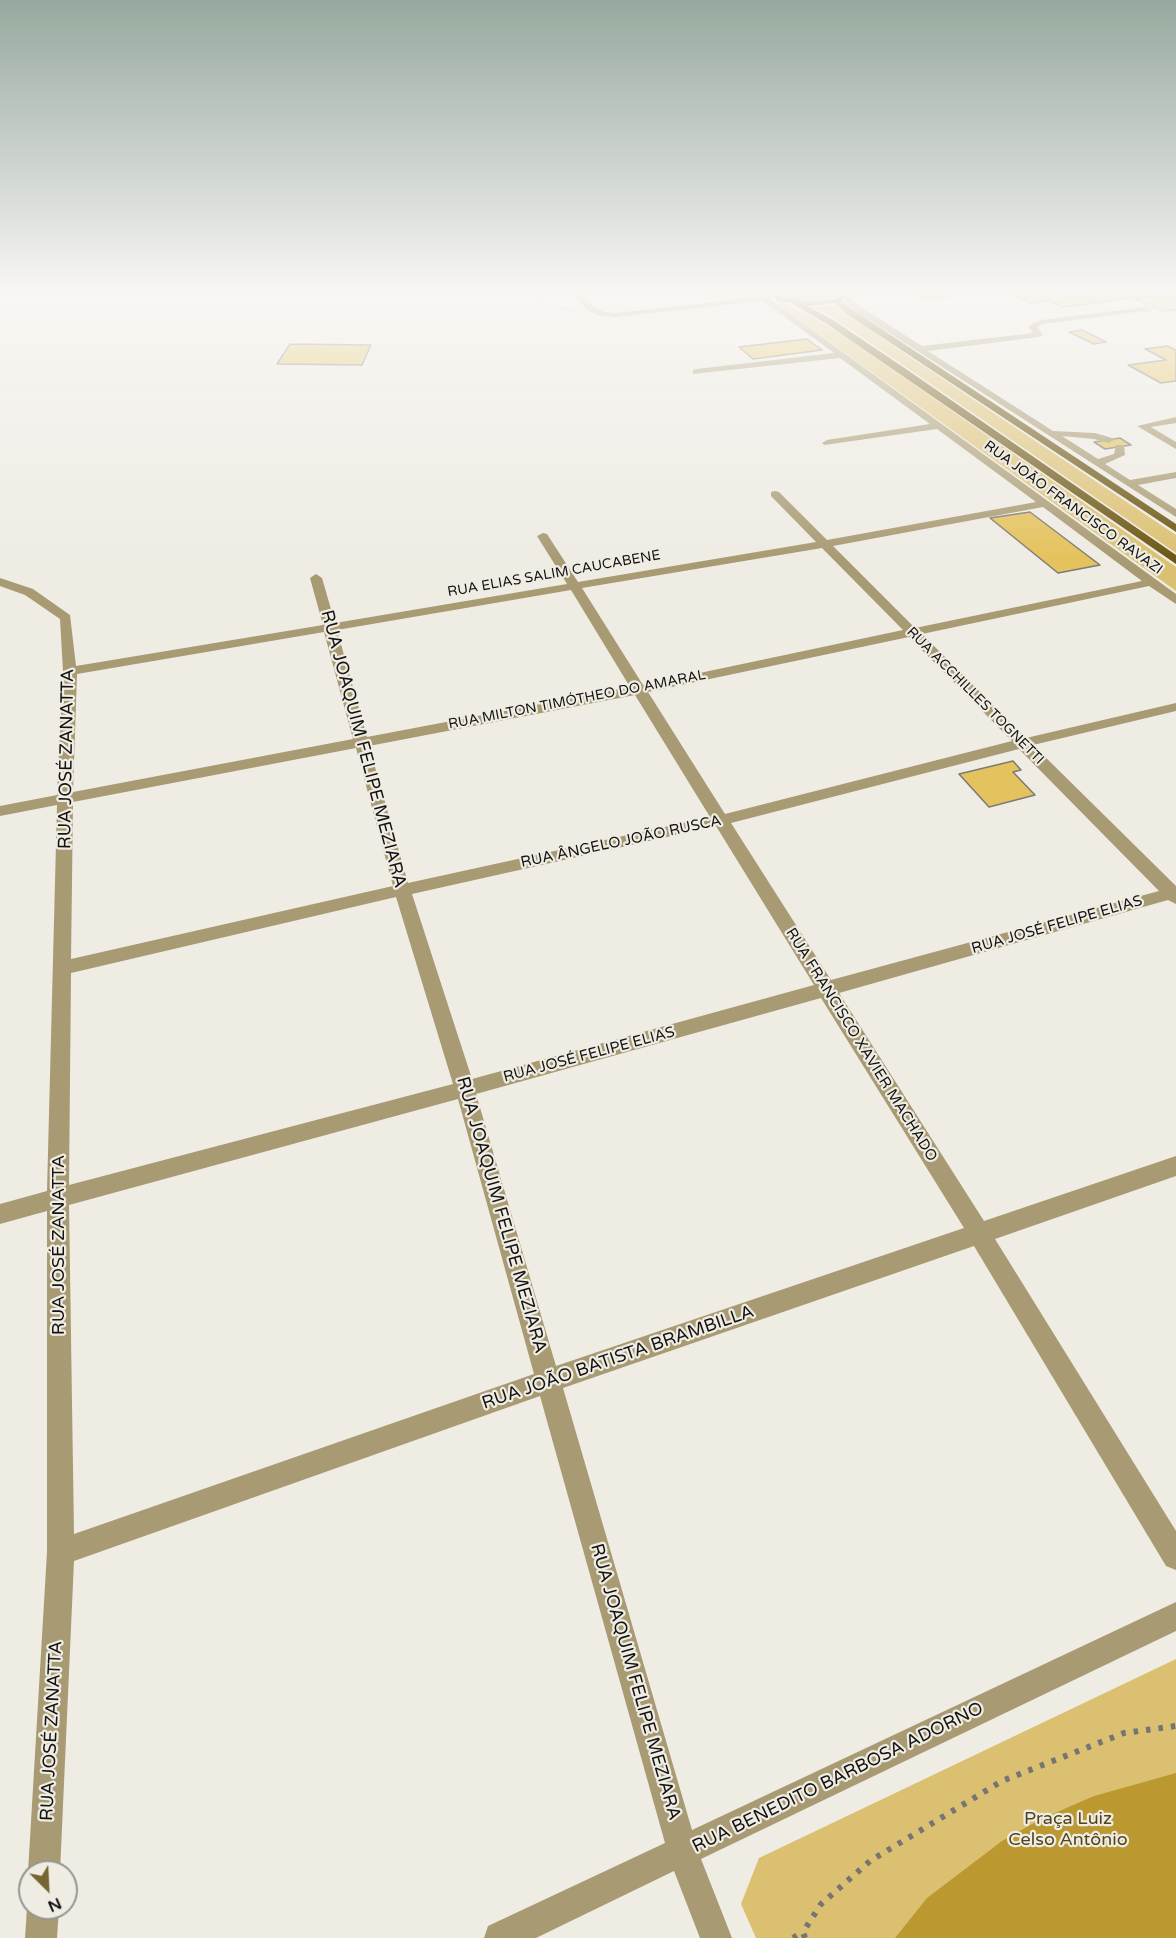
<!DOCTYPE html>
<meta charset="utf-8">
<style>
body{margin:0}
#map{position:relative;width:1176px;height:1938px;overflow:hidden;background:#efece4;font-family:"Varela Round",sans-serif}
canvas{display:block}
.north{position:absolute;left:18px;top:1860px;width:60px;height:60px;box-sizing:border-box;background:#efece4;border:2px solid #979590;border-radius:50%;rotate:156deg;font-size:16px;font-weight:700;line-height:24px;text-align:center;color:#141311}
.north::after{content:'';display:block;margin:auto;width:21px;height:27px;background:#776534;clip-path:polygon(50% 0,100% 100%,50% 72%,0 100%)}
</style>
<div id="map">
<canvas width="1176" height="1938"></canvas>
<div class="north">N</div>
</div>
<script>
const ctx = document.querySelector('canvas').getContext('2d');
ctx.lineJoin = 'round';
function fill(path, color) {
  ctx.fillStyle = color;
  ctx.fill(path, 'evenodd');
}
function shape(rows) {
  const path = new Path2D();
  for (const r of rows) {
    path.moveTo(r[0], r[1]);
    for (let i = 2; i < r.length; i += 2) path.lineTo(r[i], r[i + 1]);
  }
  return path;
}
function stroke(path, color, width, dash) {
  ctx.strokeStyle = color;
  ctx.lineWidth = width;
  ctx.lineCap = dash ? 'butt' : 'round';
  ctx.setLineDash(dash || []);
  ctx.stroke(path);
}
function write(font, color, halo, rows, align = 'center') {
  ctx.font = font + ' "Varela Round",sans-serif';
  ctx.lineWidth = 4.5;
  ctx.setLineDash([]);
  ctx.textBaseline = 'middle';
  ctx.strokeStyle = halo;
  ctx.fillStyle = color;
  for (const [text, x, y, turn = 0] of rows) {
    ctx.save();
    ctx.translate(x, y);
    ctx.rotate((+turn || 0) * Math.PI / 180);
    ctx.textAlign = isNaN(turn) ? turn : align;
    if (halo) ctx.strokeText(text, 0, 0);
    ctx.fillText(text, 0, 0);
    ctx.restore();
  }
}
const green = shape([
 [786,289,827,289,832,291,834,296,826,301,803,301,785,296,783,293],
 [780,303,787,304,818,320,846,337,1176,567,1176,591,777,304],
 [837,305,892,345,1176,535,1176,553,919,376,829,315,809,307],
 [1176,1659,1176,1938,756,1938,741,1904,759,1858]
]);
const water = shape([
 [1176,1773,1176,1938,895,1938,927,1898,1002,1841,1041,1819,1094,1796]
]);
const building = shape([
 [924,289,948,289,960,295,925,299,910,290,924,289],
 [1067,289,1157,289,1161,291,1139,293,1145,296,1095,303,1067,289],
 [1067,289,1095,303,1062,307,1050,301,1030,303,1005,290,1067,289],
 [1168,294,1176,298,1176,310,1163,311,1135,299,1168,294],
 [1082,330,1106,342,1094,344,1069,332,1082,330],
 [807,339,822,350,753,359,739,347,807,339],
 [290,344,371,345,362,365,277,364,290,344],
 [1167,346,1176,350,1176,381,1161,383,1128,365,1166,360,1145,349,1167,346],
 [1120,438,1131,445,1105,449,1094,442,1120,438],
 [1030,512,1100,565,1058,573,990,518,1030,512],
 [1013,761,1021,770,1013,772,1035,795,989,807,959,774,1013,761]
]);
const minorTunnel = shape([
 [1144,309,1176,304]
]);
const pathFar1 = shape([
 [464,289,569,309]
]);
const path = shape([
 [793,1938,803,1932],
 [805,1938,803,1932,821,1904,870,1861,1002,1781,1124,1733,1176,1726]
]);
const minor = shape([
 [567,289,575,289,595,307,605,312,616,313,758,297,748,289,757,289,766,296,772,296,771,300,1176,594,1176,604,1149,586,922,634,1026,738,1176,703,1176,711,1033,745,1176,886,1176,904,1168,900,839,993,984,1221,1176,1156,1176,1176,995,1239,1176,1531,1176,1570,1166,1566,974,1246,563,1388,692,1830,1176,1602,1176,1631,701,1859,732,1938,700,1938,674,1871,536,1938,484,1938,488,1926,665,1843,540,1396,74,1561,60,1872,30,1872,30,1877,28,1872,47,1552,47,1211,0,1224,0,1204,47,1191,57,805,0,816,0,806,57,795,63,671,60,619,25,595,0,586,0,578,33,589,70,615,76,666,323,625,310,578,316,574,322,578,335,623,567,584,537,536,543,533,547,534,578,582,816,542,771,496,771,492,775,491,779,492,827,540,1036,502,937,429,824,445,822,443,827,440,930,424,840,358,693,374,693,370,696,369,834,353,763,301,616,317,600,316,589,311,567,289],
 [1043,507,1142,581,915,628,833,546,1043,507],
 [822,548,903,630,643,685,582,588,822,548],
 [571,590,630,687,367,737,337,630,571,590],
 [324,632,353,739,73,792,77,674,324,632],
 [909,637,1012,741,725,814,648,692,909,637],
 [635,695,710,817,408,883,369,746,635,695],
 [356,748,393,886,71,959,73,802,356,748],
 [1019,749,1159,891,831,980,731,823,1019,749],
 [716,826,814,985,472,1079,412,894,716,826],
 [396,897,453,1084,69,1185,71,973,396,897],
 [821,998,964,1228,556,1366,476,1094,821,998],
 [458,1099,534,1374,74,1534,69,1205,458,1099],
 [950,289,959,289,955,291,950,289],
 [1163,289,1176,290,1176,295,1164,291,1163,289],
 [843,293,861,307,922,346,1033,333,1028,326,1041,320,1147,307,1147,311,1144,311,1043,324,1037,327,1043,335,1039,337,928,351,1053,431,1095,433,1112,438,1114,440,1109,443,1094,439,1062,436,1098,459,1114,454,1116,445,1124,445,1125,455,1105,464,1130,480,1176,472,1176,478,1138,485,1176,509,1176,517,855,311,839,295,843,293],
 [1176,417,1176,423,1151,427,1176,442,1176,449,1137,426,1176,417],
 [30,1900,30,1908,59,1908,57,1938,25,1938,27,1908,30,1900]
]);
const major = shape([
 [771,289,779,289,778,293,783,297,807,302,836,299,839,295,837,290,843,290,847,295,842,301,853,310,1176,524,1176,532,847,314,836,303,807,306,833,320,906,369,1176,555,1176,564,827,324,791,303,778,301,770,294,771,289]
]);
const farStreetnames = [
 ["RUA JOÃO FRANCISCO RAVAZI",1073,508,36],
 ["RUA ELIAS SALIM CAUCABENE",554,574,-10],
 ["RUA ACCHILLES TOGNETTI",975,696,45],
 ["RUA MILTON TIMÓTHEO DO AMARAL",577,700,-11]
];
const streetNames = [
 ["RUA ÂNGELO JOÃO RUSCA",621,842,-12],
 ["RUA JOSÉ FELIPE ELIAS",1057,925,-16],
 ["RUA FRANCISCO XAVIER MACHADO",861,1045,58],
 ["RUA JOSÉ FELIPE ELIAS",589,1055,-15]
];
const nearStreetnames = [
 ["RUA JOAQUIM FELIPE MEZIARA",363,749,75],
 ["RUA JOSÉ ZANATTA",67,759,-89],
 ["RUA JOAQUIM FELIPE MEZIARA",501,1215,74],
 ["RUA JOSÉ ZANATTA",59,1245,-90],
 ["RUA JOÃO BATISTA BRAMBILLA",618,1358,-19],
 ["RUA JOAQUIM FELIPE MEZIARA",635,1682,74],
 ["RUA JOSÉ ZANATTA",52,1731,-87],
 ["RUA BENEDITO BARBOSA ADORNO",838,1778,-26]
];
const nearParknames = [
 ["Praça Luiz",1068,1819],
 ["Celso Antônio",1068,1840]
];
fill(green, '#dcc071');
fill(water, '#bb9930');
fill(building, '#e4c25d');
stroke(building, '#7d7a73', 1.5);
stroke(minorTunnel, '#cecbc4', 8, [8, 4.5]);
stroke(pathFar1, '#777571', 1.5, [1.5, 2]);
stroke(path, '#777571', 6, [4.5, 8]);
fill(minor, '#a89a73');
fill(major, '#6b5613');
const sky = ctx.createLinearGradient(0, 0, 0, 560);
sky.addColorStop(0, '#96a99e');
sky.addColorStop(0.52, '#f8f6f3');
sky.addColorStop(1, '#f8f6f300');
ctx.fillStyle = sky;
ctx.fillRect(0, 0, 1176, 560);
write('14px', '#141311', '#efece4', farStreetnames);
write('15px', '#141311', '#efece4', streetNames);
write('18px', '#141311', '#efece4', nearStreetnames);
write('18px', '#53441a', '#efece4', nearParknames);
</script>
